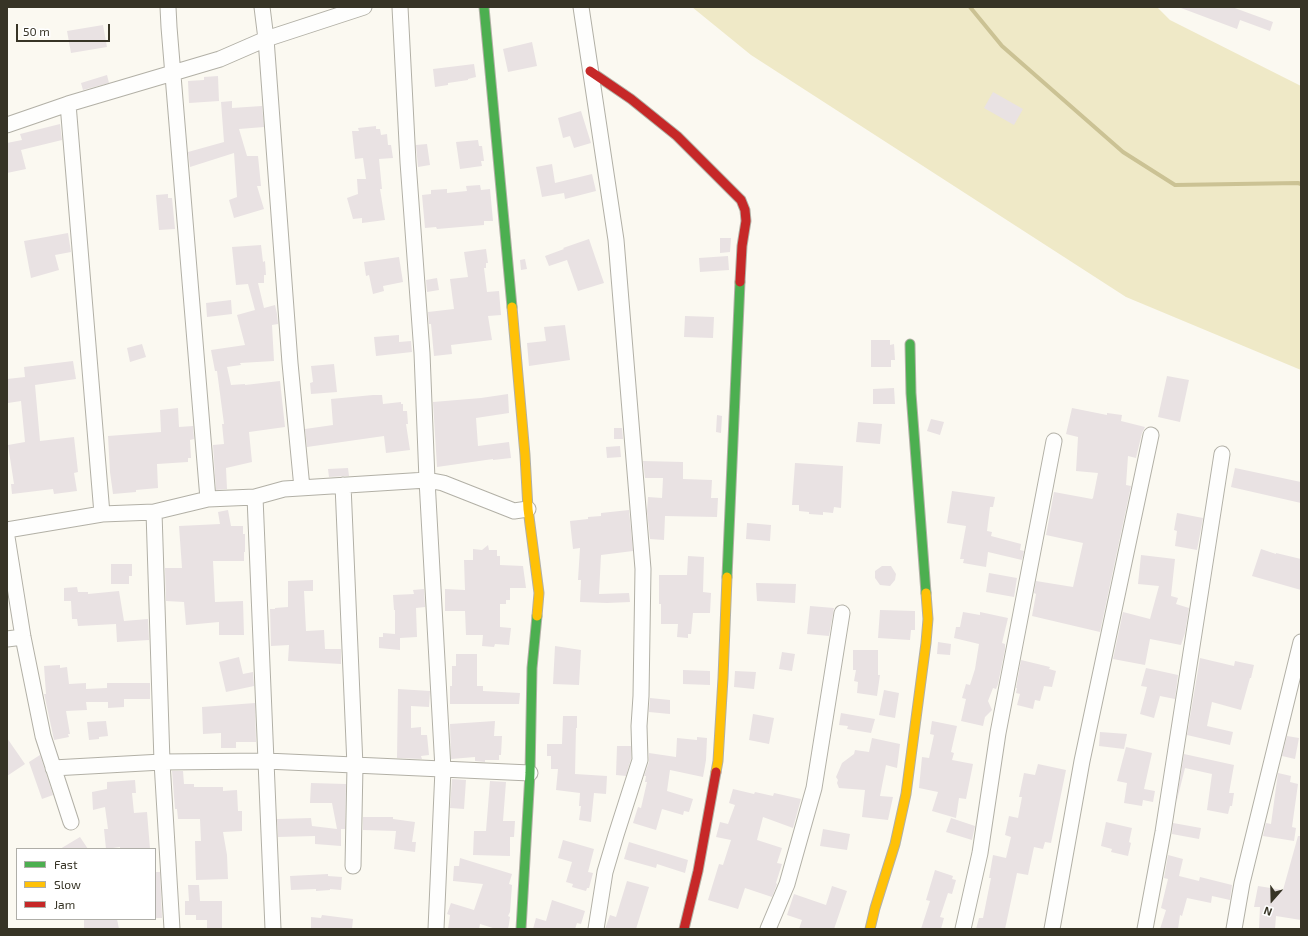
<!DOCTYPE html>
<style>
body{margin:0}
#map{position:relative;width:1308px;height:936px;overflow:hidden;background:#fbf9f1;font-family:"Exo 2",sans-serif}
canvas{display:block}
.frame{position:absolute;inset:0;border:8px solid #373426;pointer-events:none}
.legend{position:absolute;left:16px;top:848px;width:140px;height:72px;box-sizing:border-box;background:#fff;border:1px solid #afaea8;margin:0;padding:5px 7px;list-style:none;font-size:12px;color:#373426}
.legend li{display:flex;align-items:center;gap:8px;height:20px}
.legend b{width:20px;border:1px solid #afaea8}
.north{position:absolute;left:1252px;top:880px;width:40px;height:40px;-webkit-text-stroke:3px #fff;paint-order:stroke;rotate:200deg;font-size:11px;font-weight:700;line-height:16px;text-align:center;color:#373426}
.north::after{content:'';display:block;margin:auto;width:14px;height:18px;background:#373426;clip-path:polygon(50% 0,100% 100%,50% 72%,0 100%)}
.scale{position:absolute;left:16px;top:24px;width:94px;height:18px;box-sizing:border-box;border:2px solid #373426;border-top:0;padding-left:5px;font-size:12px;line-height:14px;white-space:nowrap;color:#373426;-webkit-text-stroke:3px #fff;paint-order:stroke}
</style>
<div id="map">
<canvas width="1308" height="936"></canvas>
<div class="frame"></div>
<ul class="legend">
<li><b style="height:5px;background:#4caf50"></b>Fast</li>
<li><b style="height:5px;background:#ffc107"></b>Slow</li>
<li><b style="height:5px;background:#c62828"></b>Jam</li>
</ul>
<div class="north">N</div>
<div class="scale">50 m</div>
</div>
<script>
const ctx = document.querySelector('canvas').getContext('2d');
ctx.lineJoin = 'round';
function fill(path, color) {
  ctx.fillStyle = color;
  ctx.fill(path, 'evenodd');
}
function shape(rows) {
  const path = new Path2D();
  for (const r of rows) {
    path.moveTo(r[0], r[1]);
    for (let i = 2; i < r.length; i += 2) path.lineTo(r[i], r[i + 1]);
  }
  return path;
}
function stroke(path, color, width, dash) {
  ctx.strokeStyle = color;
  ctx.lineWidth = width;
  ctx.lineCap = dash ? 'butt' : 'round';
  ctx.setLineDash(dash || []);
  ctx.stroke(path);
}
const green = shape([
 [692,7,1157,7,1170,20,1301,86,1301,370,1126,297,751,55]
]);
const stream = shape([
 [970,7,1002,46,1123,152,1175,185,1298,183,1301,184]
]);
const building = shape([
 [1181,7,1232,7,1273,22,1270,31,1240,20,1237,29,1181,8],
 [103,25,107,47,71,53,67,31],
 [532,42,537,66,508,72,503,49],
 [474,64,476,77,468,79,468,80,448,83,448,85,435,87,433,69],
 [107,75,109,83,83,90,81,83],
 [218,76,219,101,189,103,188,81,204,80,204,77],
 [993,92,1023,109,1014,125,984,108],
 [232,101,232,108,262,106,264,127,239,129,247,156,258,156,261,186,257,186,264,209,234,218,229,200,237,197,234,153,190,167,188,152,224,142,221,102],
 [581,111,591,143,574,148,570,136,563,138,558,118],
 [60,124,62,140,21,150,26,169,7,173,7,143,22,140,20,134],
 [376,126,376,129,380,129,381,135,387,134,388,145,391,145,393,158,379,159,382,189,380,189,385,220,362,223,362,218,353,219,347,198,358,194,357,179,366,179,363,158,355,159,352,131,359,131,358,128],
 [478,140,479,146,482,146,484,161,481,161,482,166,460,169,456,142],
 [427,144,430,165,418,167,416,145],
 [552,164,555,183,592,174,596,191,565,199,564,193,542,197,536,167],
 [480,185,481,190,490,189,493,221,484,221,484,225,437,229,436,227,425,228,422,195,431,194,431,190,447,189,447,193,467,191,466,186],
 [168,194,168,198,172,198,175,229,159,230,156,195],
 [68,233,71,252,55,255,59,270,31,278,24,241],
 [720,238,731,238,730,252,720,253],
 [589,239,604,283,578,291,567,260,549,266,545,256,564,249,563,248],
 [261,245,263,262,265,261,266,275,264,275,264,283,258,283,264,308,275,305,277,314,278,324,272,325,274,361,240,363,241,365,227,367,231,385,245,384,245,385,280,381,285,427,249,432,252,462,226,468,227,489,216,490,213,445,224,444,222,424,224,424,217,371,215,371,211,350,245,345,237,315,255,310,248,284,236,285,232,247],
 [486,249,488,263,486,263,486,268,484,268,487,292,499,291,501,315,488,316,492,340,451,345,452,354,434,356,431,324,429,324,428,312,454,309,450,279,468,277,464,252],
 [728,256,729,270,700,272,699,258],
 [399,257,403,282,383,286,384,291,373,294,369,275,366,276,364,262],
 [525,259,527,269,521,270,520,260],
 [437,278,439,290,427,292,426,280],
 [231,300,232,314,207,317,206,303],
 [685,316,714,317,713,338,684,337],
 [565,325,570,360,529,366,527,343,546,341,544,327],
 [399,335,399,342,411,341,412,352,376,356,374,337],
 [871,340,890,340,890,345,894,344,895,360,891,360,891,367,871,367],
 [142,344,146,357,130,362,127,348],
 [73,361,76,379,35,385,40,441,74,437,78,472,74,473,77,491,54,494,53,489,12,494,11,484,14,484,8,445,25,442,21,401,8,403,7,379,25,377,24,367],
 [334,364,337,392,311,394,310,383,313,382,311,366],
 [1167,376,1189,380,1180,422,1158,417],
 [894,388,895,404,873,404,873,389],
 [508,394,509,413,476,418,478,446,509,442,511,458,493,460,493,459,437,467,433,402,481,398],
 [373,395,382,395,383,404,401,402,401,404,403,404,403,411,407,411,408,424,406,424,410,450,386,453,384,436,307,447,305,429,333,425,331,399],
 [178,408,179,427,193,426,194,439,190,440,191,458,188,458,188,462,157,464,158,488,136,490,136,492,113,494,110,472,108,436,161,432,160,410],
 [1072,408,1107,415,1107,413,1122,415,1121,421,1145,427,1142,433,1136,458,1128,456,1126,485,1131,486,1100,632,1032,616,1036,594,1034,593,1036,581,1073,587,1083,543,1046,535,1054,492,1092,499,1093,498,1098,473,1076,471,1078,437,1066,434],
 [717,415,722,416,721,433,716,432],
 [931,419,944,422,940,435,927,431],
 [858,422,882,424,880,444,856,442],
 [614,428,622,428,623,439,614,439],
 [620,446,621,457,607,458,606,447],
 [643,461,683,462,683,479,712,480,711,498,718,498,717,517,665,516,664,540,650,539,647,511,648,497,662,498,663,478,645,478],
 [795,463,843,466,841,508,834,507,833,513,823,512,823,515,809,514,809,512,799,511,799,505,792,505],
 [348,468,349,476,329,477,328,469],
 [1235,468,1301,482,1301,503,1231,487],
 [952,491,995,497,993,507,990,507,987,531,992,532,991,536,1021,544,1020,550,1024,551,1022,560,988,552,986,567,963,563,964,559,960,559,966,526,947,523],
 [228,510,231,526,243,526,243,534,245,534,245,552,244,552,244,561,213,561,215,602,243,601,244,635,219,635,219,622,186,625,184,602,166,601,165,568,182,568,179,526,220,524,218,512],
 [629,510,633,551,601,555,599,594,629,593,630,602,607,603,580,602,581,580,578,580,580,548,573,549,570,521,588,519,588,517,601,516,601,513],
 [1177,513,1203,518,1197,550,1175,546,1177,531,1174,530],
 [747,523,771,525,770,541,746,539],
 [488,545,489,550,497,550,497,556,500,556,500,565,523,566,526,588,510,588,510,600,506,600,506,604,500,604,500,627,511,628,509,645,495,644,494,647,482,646,483,635,466,635,465,611,445,611,445,589,465,590,464,560,473,560,473,549,482,550],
 [1261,549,1276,554,1276,553,1301,559,1301,590,1252,576],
 [1141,555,1175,559,1171,596,1178,598,1176,604,1189,608,1185,633,1181,645,1150,639,1145,665,1113,659,1123,612,1150,619,1159,586,1138,584],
 [688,556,704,557,703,592,711,593,710,613,693,613,691,634,688,634,688,638,677,637,678,624,661,624,661,604,659,604,659,575,687,575],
 [111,564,132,564,132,576,129,576,129,584,111,584],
 [882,566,891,566,896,574,895,580,890,586,880,585,875,578,875,571],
 [989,573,1017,578,1014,597,986,592],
 [313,580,313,591,304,591,306,631,324,630,325,649,341,649,341,664,288,661,289,645,271,646,270,609,275,609,275,608,288,607,288,581],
 [756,583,796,584,795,603,757,601],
 [77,587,78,592,88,592,88,594,119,591,124,621,148,619,149,640,117,642,116,624,78,626,77,619,72,619,71,601,64,601,64,588],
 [424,589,425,607,416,608,417,637,400,638,400,650,379,648,379,637,383,637,383,633,395,634,395,610,394,610,393,595,414,594,413,590],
 [810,606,834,608,829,636,807,634],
 [880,610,915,611,915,630,911,630,910,640,878,638],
 [963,612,980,615,980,612,1008,618,1002,643,1005,644,1005,649,998,684,996,689,993,688,988,701,992,710,985,717,983,726,961,721,966,699,962,698,966,684,970,685,975,669,979,644,954,638,956,627,960,627],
 [938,642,951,644,950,655,937,654],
 [555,646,581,650,579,685,553,684],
 [853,650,878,650,878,675,880,675,877,696,857,693,858,682,854,681,856,670,853,670],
 [782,652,795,654,792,671,779,669],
 [456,654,477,654,477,686,483,686,483,691,520,693,519,704,450,704,450,686,452,686,452,666,456,666],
 [239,657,243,674,253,672,254,686,226,692,219,662],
 [1200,658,1234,666,1235,661,1254,665,1251,678,1250,678,1241,710,1212,702,1207,726,1233,732,1230,745,1187,735],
 [1021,660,1050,667,1049,669,1056,671,1052,687,1044,686,1040,701,1035,700,1033,709,1017,705,1020,694,1016,693,1017,688,1016,688],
 [60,665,60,668,67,667,69,684,86,683,86,689,107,688,107,683,150,683,150,699,124,699,124,707,108,708,108,702,86,702,87,710,66,711,70,734,68,734,69,737,54,740,45,698,44,694,46,694,44,666],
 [1146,668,1178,675,1175,699,1160,696,1154,718,1140,714,1147,687,1141,686],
 [683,670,710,671,710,685,683,684],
 [735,671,756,672,754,689,734,687],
 [398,689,430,691,429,707,411,706,411,728,421,727,421,735,427,735,429,755,421,756,422,759,397,758],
 [884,690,899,693,895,718,879,715],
 [650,698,670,700,670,714,649,712],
 [255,703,256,742,236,742,236,748,221,748,221,733,203,734,202,707],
 [841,713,875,719,871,733,847,729,848,726,839,725],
 [753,714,774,718,769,744,749,740],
 [563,716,577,716,577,728,576,728,575,774,607,776,606,794,594,793,591,822,579,820,581,806,579,806,580,793,556,790,558,769,551,769,551,756,547,756,547,744,562,744],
 [106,721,108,736,99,737,99,739,89,740,87,722],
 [495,721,494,736,502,736,501,755,499,755,499,760,485,760,485,762,475,761,475,757,451,759,450,724],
 [932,721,957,726,951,752,954,753,952,760,973,764,966,799,959,798,956,818,932,811,938,792,919,788,922,757,929,758,934,735,930,734],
 [1100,732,1127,734,1124,749,1099,746],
 [1287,736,1299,738,1295,759,1282,756],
 [697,737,707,738,706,760,703,777,670,770,667,791,693,799,689,812,684,811,683,815,662,809,656,830,633,823,638,807,641,808,647,782,645,782,646,776,644,776,649,762,649,753,676,757,677,738,697,740],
 [7,738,25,764,7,776],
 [872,738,900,744,897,768,886,765,880,796,893,797,888,820,862,817,865,790,839,788,837,783,838,780,836,777,842,763,854,754,855,750,869,752],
 [617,746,631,746,631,759,626,776,616,775],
 [1126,747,1152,753,1144,789,1155,791,1153,802,1143,800,1142,806,1124,803,1127,783,1117,781],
 [1184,754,1234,765,1229,793,1234,793,1232,806,1230,806,1228,814,1207,810,1212,774,1185,768,1176,804],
 [40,755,53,795,42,799,29,762],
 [1038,764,1066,770,1051,843,1045,842,1043,849,1034,847,1028,875,1017,873,1005,929,976,929,979,918,983,918,991,878,989,878,993,855,1006,858,1011,837,1005,835,1009,816,1018,818,1022,797,1019,797,1024,773,1035,775],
 [172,771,183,771,184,784,194,784,194,787,223,787,223,791,237,790,238,811,242,811,242,831,223,832,227,855,228,879,196,880,195,841,201,841,200,819,178,819,177,809,175,809],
 [1278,773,1291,776,1290,782,1298,784,1292,827,1296,828,1294,841,1263,836,1266,823,1271,824],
 [452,779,466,780,464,809,450,808],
 [135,780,136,793,132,793,134,813,147,812,150,849,120,849,120,847,106,849,104,829,108,829,105,807,93,810,92,792,107,789,107,782],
 [490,781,506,782,503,821,515,821,514,837,510,837,510,856,473,855,474,831,486,831],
 [311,783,346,784,345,829,340,829,341,829,341,846,315,844,315,836,278,837,277,819,311,818,312,826,337,829,332,803,310,803],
 [733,789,754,794,755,792,773,796,774,793,801,799,793,828,763,817,757,840,782,848,777,863,782,864,776,883,777,884,772,897,745,888,738,909,708,900,719,864,723,865,731,840,716,837,720,822,728,824,735,805,729,803],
 [363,817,393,817,393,819,415,822,412,842,416,842,415,852,394,849,396,831,363,830],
 [951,818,975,826,972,840,946,832],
 [1106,822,1132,828,1129,842,1131,843,1128,856,1111,852,1112,849,1101,846],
 [1173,823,1201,828,1199,839,1172,834],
 [823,829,850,834,847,850,820,846],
 [1298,836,1301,836,1301,920,1276,916,1275,929,1259,929,1260,907,1254,907,1258,886,1283,890],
 [80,837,88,849,60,849],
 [563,840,594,849,588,872,593,873,589,888,587,888,586,891,572,887,573,884,566,882,572,862,558,858],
 [629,842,688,860,685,873,657,864,656,868,624,859],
 [1168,855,1183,859,1179,876,1199,881,1200,877,1232,885,1230,900,1212,896,1211,903,1187,898,1182,916,1180,915,1178,929,1160,929,1166,910,1161,908,1168,879,1164,878],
 [460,858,512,874,509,884,512,885,510,912,508,916,510,917,509,924,508,929,496,929,480,924,479,929,448,929,450,915,447,914,451,903,474,910,483,884,453,881,454,866,459,866],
 [935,870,953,876,952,879,956,880,952,894,948,893,940,917,944,918,941,929,921,929,930,901,926,900],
 [155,872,160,872,162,918,155,918],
 [328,874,328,876,342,877,341,890,330,889,330,890,316,891,316,889,291,890,290,876],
 [627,881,649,887,636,929,605,929,610,915,616,917],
 [188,885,199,885,200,901,222,901,222,929,207,929,207,920,196,920,196,915,185,915,185,901,189,901],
 [832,886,847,891,834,929,799,929,802,920,787,915,794,894,826,905],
 [552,900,585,911,581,924,577,923,575,929,533,929,536,918,546,921],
 [322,915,353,919,352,929,311,929,311,917,321,918],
 [84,919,117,919,119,929,84,929]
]);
const street = shape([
 [168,7,169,27,208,499],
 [262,7,266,39,290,363,302,488],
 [400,7,408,162,422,353,427,480,443,769,436,929],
 [581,7,616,240,643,569,641,696,639,726,640,760,616,835,605,872,596,929],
 [68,104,102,514],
 [7,125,68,104,220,59,266,39,364,7],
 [343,485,355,766,353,866],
 [255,497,273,929],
 [154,512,162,762,172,929],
 [7,530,102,514,154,512,208,499,255,497,284,489,427,480,443,483,514,511,528,509],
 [7,537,23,637,43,736,71,822],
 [7,639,23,637],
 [53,768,162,762,266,761,530,773],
 [768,929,787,884,814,788,842,613],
 [963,929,980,853,998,733,1054,441],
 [1052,929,1082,761,1151,435],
 [1145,929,1163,832,1222,454],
 [1234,929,1242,883,1301,642]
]);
const fast = shape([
 [484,7,512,307],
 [910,344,911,393,926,593],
 [727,577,740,282],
 [521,929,530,773,532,668,537,616]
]);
const slow = shape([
 [512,307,525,455,528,509,539,593,537,616],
 [716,772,718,761,723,678,727,577],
 [870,929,875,908,895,844,906,794,926,643,928,619,926,593]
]);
const jam = shape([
 [590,71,631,99,677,136,741,200,745,210,746,221,742,246,740,282],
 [684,929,698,871,716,772]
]);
fill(green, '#efe9c7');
stroke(stream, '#cbc294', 4);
fill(building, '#e9e2e3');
stroke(street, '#b2b0a6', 17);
stroke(fast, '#b2b0a6', 11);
stroke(slow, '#b2b0a6', 11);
stroke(jam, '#b2b0a6', 11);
stroke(street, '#fefefd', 15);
stroke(fast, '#4caf50', 9);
stroke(slow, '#ffc107', 9);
stroke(jam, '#c62828', 9);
</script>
